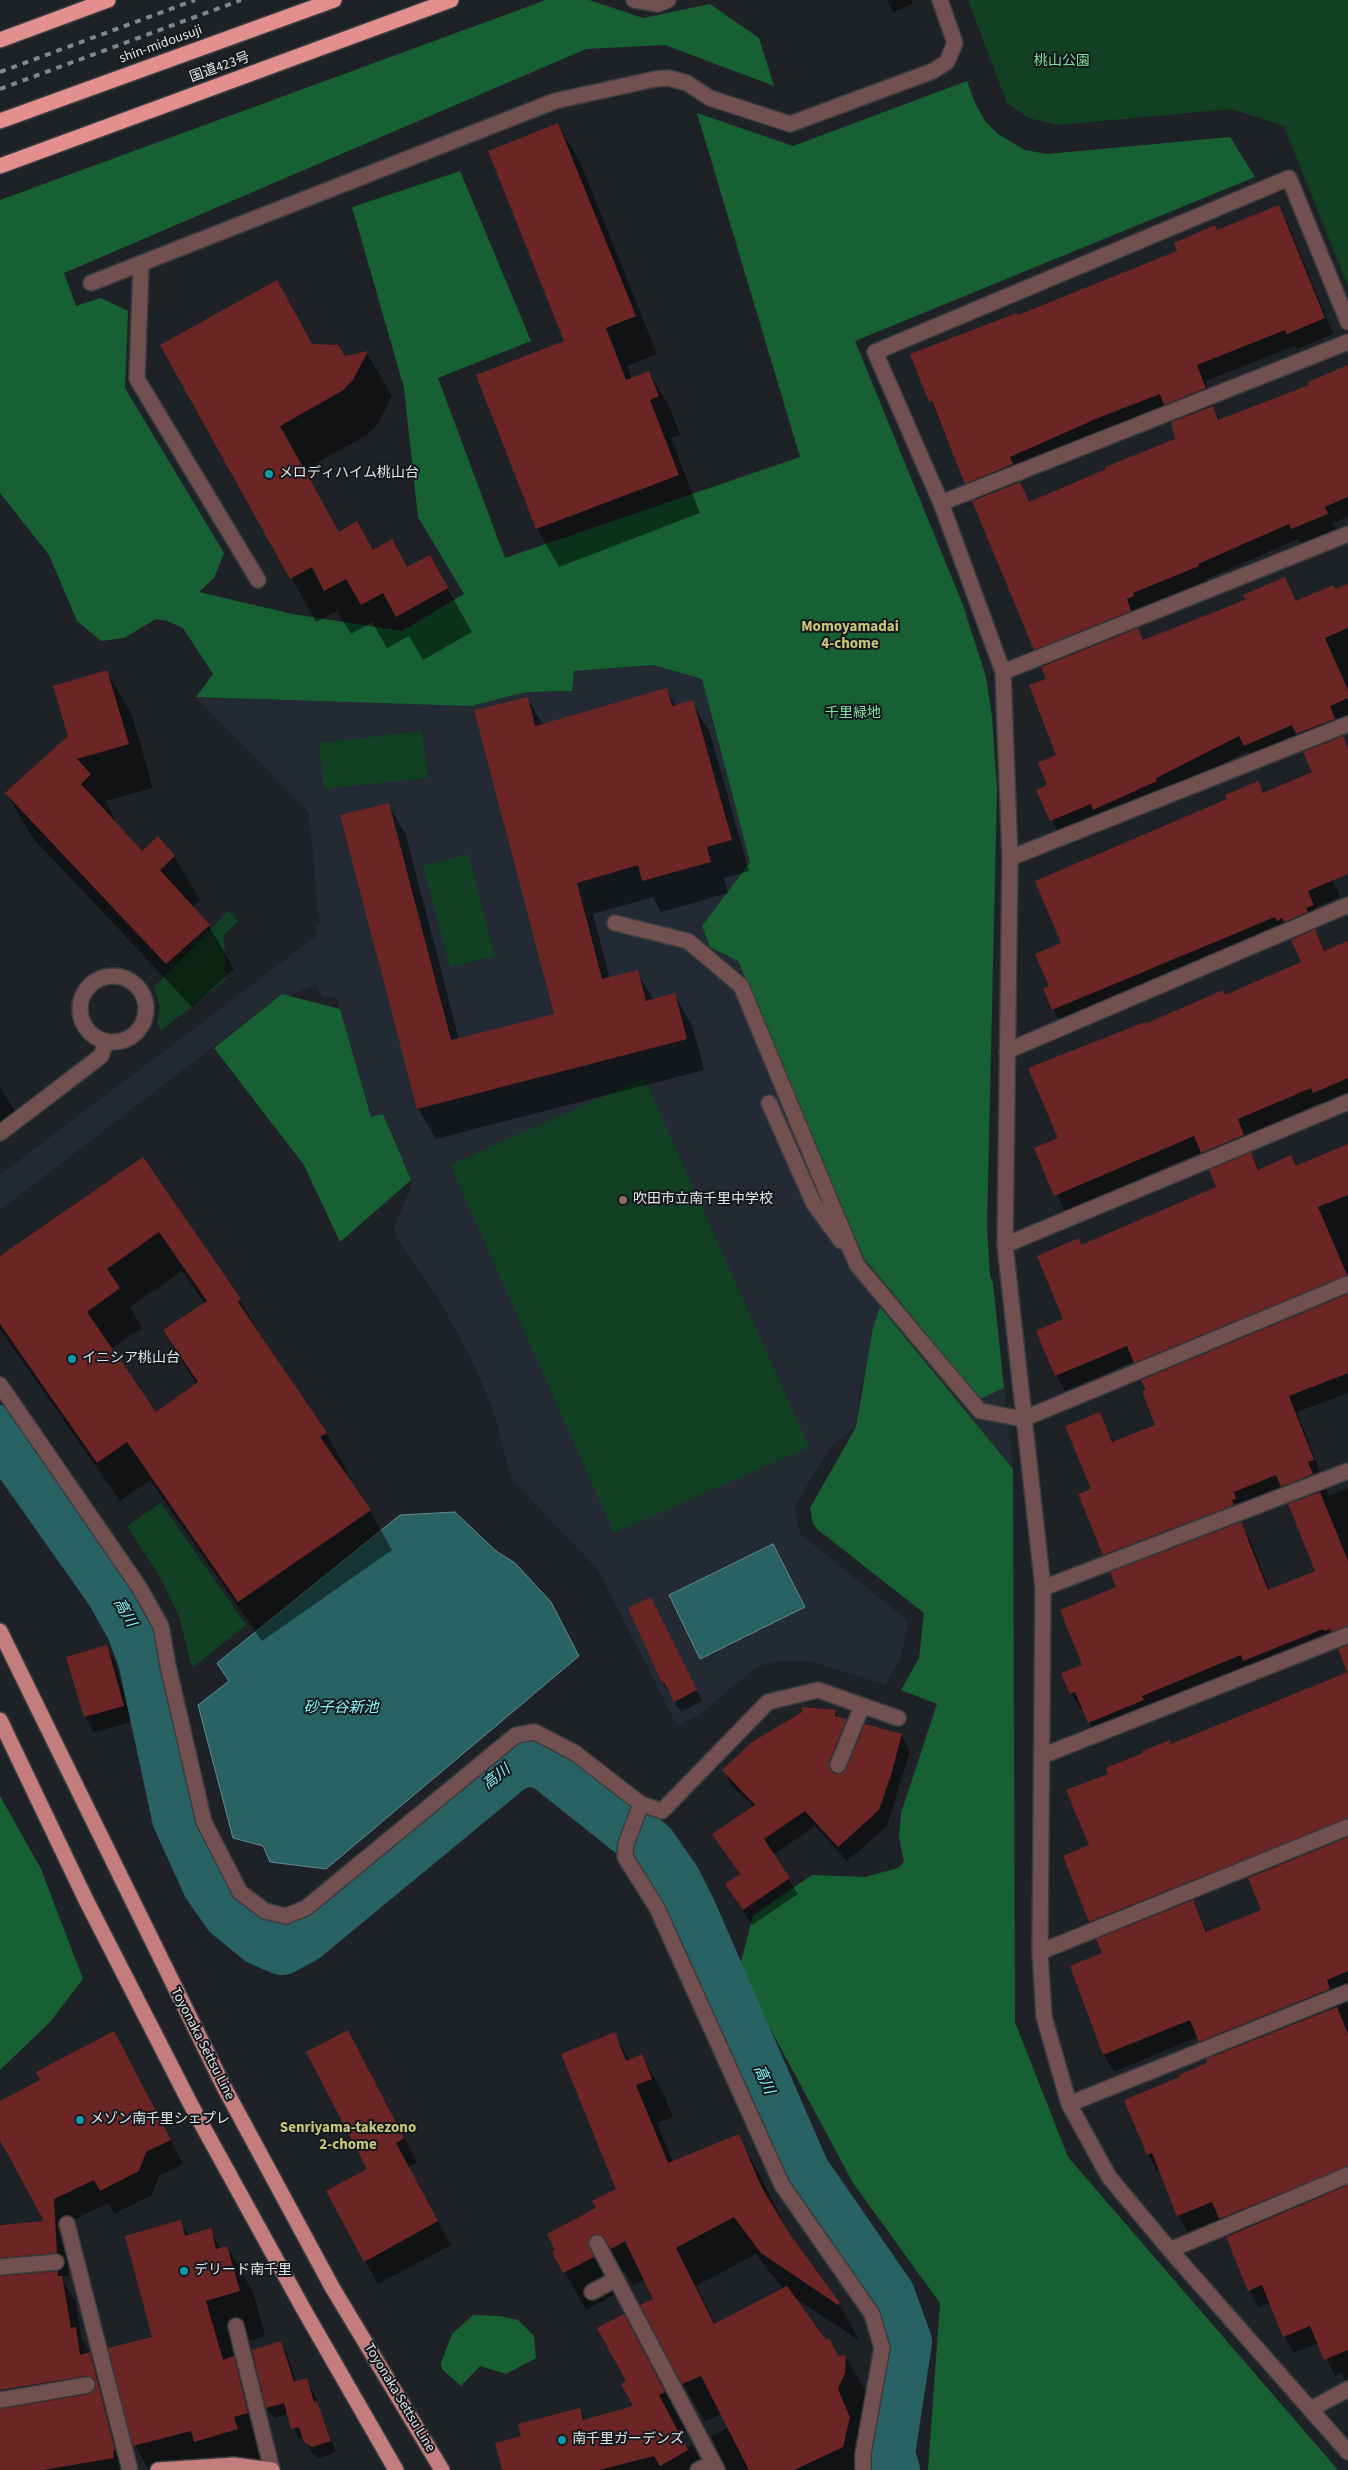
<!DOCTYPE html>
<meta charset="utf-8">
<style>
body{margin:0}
canvas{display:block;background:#1e2125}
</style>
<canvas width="1348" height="2470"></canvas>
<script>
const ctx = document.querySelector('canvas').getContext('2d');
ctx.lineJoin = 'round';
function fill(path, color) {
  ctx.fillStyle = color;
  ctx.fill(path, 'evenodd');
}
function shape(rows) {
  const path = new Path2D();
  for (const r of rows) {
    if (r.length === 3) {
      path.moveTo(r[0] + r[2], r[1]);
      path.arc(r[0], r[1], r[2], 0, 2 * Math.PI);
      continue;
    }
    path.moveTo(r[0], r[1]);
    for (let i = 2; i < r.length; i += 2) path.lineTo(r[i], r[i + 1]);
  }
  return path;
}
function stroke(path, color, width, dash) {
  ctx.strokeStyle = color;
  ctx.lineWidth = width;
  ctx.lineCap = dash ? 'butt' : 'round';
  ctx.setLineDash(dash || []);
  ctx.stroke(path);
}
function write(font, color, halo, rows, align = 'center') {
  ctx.font = font + ' "Source Sans 3","Noto Sans JP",sans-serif';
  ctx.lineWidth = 4;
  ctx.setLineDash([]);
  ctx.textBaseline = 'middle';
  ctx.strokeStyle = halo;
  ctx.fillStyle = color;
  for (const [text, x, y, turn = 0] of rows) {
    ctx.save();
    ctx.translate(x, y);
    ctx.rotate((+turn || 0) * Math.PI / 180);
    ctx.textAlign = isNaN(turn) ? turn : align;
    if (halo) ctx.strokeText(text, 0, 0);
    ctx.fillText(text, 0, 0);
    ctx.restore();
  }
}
const built = shape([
 [653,665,702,679,750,862,702,926,710,947,738,961,864,1258,980,1399,1004,1388,1013,1469,881,1308,860,1392,856,1427,830,1447,794,1507,800,1534,907,1620,908,1625,900,1659,885,1685,814,1662,779,1661,767,1664,757,1667,700,1714,677,1726,598,1570,511,1478,493,1409,471,1358,437,1296,396,1237,395,1226,412,1184,383,1114,371,1118,337,997,323,997,317,986,313,985,289,996,282,994,0,1210,0,1175,318,935,314,926,321,923,318,913,309,813,196,697,471,706,526,692,572,691,574,671]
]);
const green = shape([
 [968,0,1348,0,1348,286,1284,126,1232,109,1058,125,1029,118,1007,103],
 [422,731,428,778,324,789,319,743],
 [468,854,495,956,450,967,423,866],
 [228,911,238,921,224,935,226,979,161,1031,157,1023,160,1006,154,987],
 [644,1078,809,1447,614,1533,450,1165],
 [161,1503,246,1625,192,1668,179,1616,160,1577,127,1526]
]);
const forest = shape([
 [546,0,589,0,643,18,710,4,759,38,774,86,665,45,586,49,64,273,76,306,101,298,128,311,125,388,224,553,214,578,199,592,292,614,402,631,464,594,418,517,404,388,352,207,460,171,531,341,438,378,505,558,800,457,697,113,793,146,967,81,975,103,985,121,998,134,1025,150,1047,154,1230,137,1255,177,855,341,963,605,986,677,992,717,997,790,987,1226,990,1276,993,1283,1004,1388,980,1399,864,1258,738,961,710,947,702,926,750,862,702,679,653,665,574,671,572,691,526,692,471,706,196,697,213,674,183,628,167,621,156,619,124,638,101,641,77,621,49,555,0,493,0,200],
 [282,994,340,1009,371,1117,383,1114,411,1180,340,1242,304,1165,214,1048],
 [880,1307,1013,1469,1015,2022,1068,2157,1338,2470,928,2470,940,2303,853,2183,739,1970,753,1915,812,1875,865,1877,898,1868,904,1862,899,1837,901,1813,937,1704,901,1690,919,1658,924,1613,817,1529,813,1524,810,1508,856,1427,873,1328],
 [0,1796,41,1869,83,1979,50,2022,0,2070],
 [473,2315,499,2316,518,2320,534,2336,536,2358,506,2374,480,2366,461,2386,442,2369,441,2363,452,2334]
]);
const water = shape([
 [455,1512,496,1551,515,1563,551,1602,579,1656,326,1869,270,1862,263,1846,233,1838,198,1705,229,1681,217,1663,400,1515,455,1512],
 [773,1544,805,1607,700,1659,669,1595,773,1544]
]);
const shadow = shape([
 [887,0,911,0,913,4,893,12],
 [558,124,580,162,657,354,627,366,632,379,649,372,671,410,680,435,671,438,700,513,559,567,537,529,478,376,565,342],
 [1278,207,1287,222,1333,334,1297,349,1295,346,1205,381,1214,404,1211,405,1220,420,1348,373,1348,517,1333,523,1336,529,1301,544,1298,539,1206,579,1207,582,1141,609,1142,612,1135,615,1139,626,1136,628,1144,641,1247,600,1285,579,1297,602,1348,585,1348,717,1338,722,1343,735,1341,736,1348,748,1348,871,1312,830,1340,897,1316,907,1322,920,1314,924,1316,928,1313,929,1326,952,1348,942,1348,1097,1323,1108,1320,1103,1246,1135,1252,1151,1250,1152,1260,1170,1291,1157,1296,1167,1348,1146,1348,1293,1346,1294,1348,1298,1348,1393,1297,1412,1329,1496,1348,1488,1348,1671,1340,1645,1098,1739,1083,1709,1081,1710,1071,1693,1118,1588,1114,1572,1104,1554,1092,1490,1099,1414,1114,1443,1157,1425,1145,1380,1135,1361,1065,1391,1056,1375,1065,1319,1082,1246,1218,1187,1213,1170,1202,1152,1065,1211,1036,1148,1059,1138,1145,1025,1225,996,1302,963,1291,933,1062,1024,1053,1009,1050,986,1063,944,1228,800,1257,782,1264,793,1313,772,1308,751,1301,741,1254,761,1248,751,1164,794,1060,836,1038,790,1049,786,1058,756,1045,667,1035,649,976,501,966,483,911,355,1017,317,1179,251,1217,232],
 [1169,410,1175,422,1176,439,1030,503,1018,481,1021,480,1018,473],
 [1285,1491,1292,1504,1316,1572,1270,1590,1250,1540,1239,1522,1242,1521,1240,1516],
 [312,345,344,358,367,353,392,396,378,424,367,435,304,470,339,533,407,568,429,556,472,632,423,660,409,636,387,648,372,622,351,634,337,611,316,622,162,346],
 [107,672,132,715,153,788,105,801,115,819,114,821,142,852,174,856,200,900,192,907,209,926,234,969,192,1007,32,837,7,794,69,737],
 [667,690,676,706,692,702,710,733,749,871,724,878,728,893,661,912,653,897,593,914,610,979,637,972,654,1000,674,994,692,1025,704,1070,436,1139,418,1108,388,804,406,835,459,1040,556,1015,527,698,543,725],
 [0,1087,18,1117,0,1130],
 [142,1158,240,1300,263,1339,326,1433,348,1472,345,1475,370,1511,392,1550,262,1641,150,1480,120,1501,0,1329,0,1258],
 [182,1271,205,1304,164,1331,197,1385,156,1413,111,1349,142,1328,130,1307],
 [657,1609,702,1701,681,1712,663,1683],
 [106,1647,115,1662,132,1722,94,1732,85,1717,68,1658],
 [1348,1673,1348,2387,1341,2373,1335,2376,1319,2343,1294,2353,1284,2336,1270,2302,1259,2307,1249,2290,1230,2236,1220,2219,1188,2232,1178,2215,1160,2170,1157,2171,1148,2154,1181,2078,1209,2064,1210,2059,1198,2037,1114,2072,1104,2055,1071,1967,1104,1954,1101,1939,1090,1921,1090,1846,1110,1774,1171,1745],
 [1249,1877,1263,1911,1208,1933,1192,1900],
 [835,1711,839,1718,846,1720,855,1735,839,1775,844,1774,901,1735,910,1751,887,1826,847,1861,815,1826,773,1855,798,1894,752,1925,726,1884,740,1875,714,1834,754,1807,732,1786,724,1770],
 [614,2034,630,2061,642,2056,663,2093,673,2117,657,2123,673,2162,738,2135,759,2173,788,2233,839,2304,860,2341,795,2298,838,2358,845,2356,867,2393,866,2411,859,2427,871,2456,867,2470,727,2470,711,2436,728,2428,721,2414,705,2421,683,2384,642,2306,655,2299,645,2279,633,2285,625,2272,615,2271,608,2281,614,2295,586,2310,554,2252,618,2189],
 [756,2254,783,2289,716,2325,696,2286],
 [361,2055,417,2162,408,2167,451,2245,378,2284,365,2261,368,2170],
 [127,2056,183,2164,159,2176,152,2195,114,2214,108,2203,67,2223,69,2276,61,2277,75,2301,82,2339,103,2377,127,2470,0,2470,0,2224,46,2223,0,2137,0,2102],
 [180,2221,189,2236,210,2230,221,2249,227,2247,253,2292,265,2336,231,2346,235,2360,259,2403,273,2458,262,2470,149,2470,135,2445,154,2337],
 [623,2315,686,2430,680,2433,687,2448,692,2445,706,2470,504,2470,522,2437,579,2409,586,2421,635,2407,628,2382],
 [280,2342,287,2353,296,2383,306,2380,313,2391,336,2452,319,2458,312,2453,304,2438,299,2439,288,2414,274,2418,267,2408,253,2351]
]);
const river = shape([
 [0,1432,113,1592,133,1628,145,1660,179,1818,209,1884,229,1913,261,1939,282,1948,304,1936,510,1766,528,1758,547,1764,650,1846,675,1882,690,1912,803,2172,888,2295,905,2342,888,2454,893,2470]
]);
const building = shape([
 [558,123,636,316,606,328,626,380,649,371,659,396,650,400,679,475,536,529,476,375,564,341,488,151],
 [1279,205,1325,318,1287,334,1285,330,1197,365,1206,388,1164,405,1160,394,1098,418,1010,457,1013,464,965,484,932,401,929,402,910,354,1017,313,1018,315,1177,251,1174,243,1215,225,1217,230],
 [277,280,312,344,338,345,345,356,368,351,353,380,342,391,280,426,339,532,357,521,373,550,392,539,407,567,430,555,448,588,396,617,383,593,361,605,346,579,324,591,312,567,290,579,160,345],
 [1348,365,1348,497,1325,507,1328,514,1291,529,1289,524,1198,564,1199,566,1133,593,1134,596,1127,599,1131,611,1034,650,972,501,1020,482,1029,502,1106,469,1105,467,1175,439,1171,422,1213,406,1218,420,1309,385,1308,382],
 [1285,577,1296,601,1333,585,1335,589,1348,584,1348,628,1325,638,1348,690,1348,698,1330,706,1335,719,1296,734,1292,725,1244,746,1239,736,1156,778,1157,781,1093,810,1091,804,1050,821,1036,790,1047,785,1038,763,1056,755,1029,685,1046,679,1041,667,1138,628,1143,640,1245,600,1243,595],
 [107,670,129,744,77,759,91,774,81,784,142,851,158,836,175,856,160,870,210,925,166,964,5,793,68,736,53,686],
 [667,688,672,706,693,700,732,840,707,847,711,862,642,881,638,865,577,883,602,979,638,970,646,1001,675,993,687,1039,417,1109,340,815,389,803,451,1040,554,1014,474,710,528,697,535,726],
 [1343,736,1348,749,1348,874,1308,891,1314,905,1306,908,1308,912,1284,922,1282,918,1277,921,1275,917,1052,1010,1043,988,1049,986,1035,954,1061,943,1035,881,1227,799,1225,795,1258,781,1263,793,1312,772,1303,752],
 [1315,929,1324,951,1348,941,1348,1078,1313,1093,1311,1088,1238,1119,1244,1135,1201,1153,1194,1136,1054,1196,1034,1148,1058,1138,1028,1068,1145,1022,1145,1024,1223,990,1225,995,1301,962,1291,940],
 [1348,1144,1348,1195,1318,1207,1347,1275,1134,1363,1127,1346,1055,1376,1036,1331,1063,1319,1037,1256,1079,1238,1081,1245,1216,1187,1209,1170,1251,1152,1258,1170,1291,1155,1296,1166],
 [143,1157,241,1299,238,1302,327,1433,320,1437,371,1510,238,1602,127,1442,97,1463,0,1324,0,1256],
 [159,1232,207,1301,163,1330,198,1382,156,1412,87,1312,120,1288,107,1269],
 [1348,1294,1348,1373,1289,1396,1314,1460,1308,1462,1313,1474,1281,1487,1276,1475,1234,1492,1236,1499,1232,1500,1234,1505,1103,1555,1078,1494,1091,1489,1065,1426,1100,1412,1112,1442,1155,1425,1142,1391,1146,1390,1141,1380],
 [1320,1492,1348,1561,1348,1626,1331,1632,1330,1629,1324,1631,1323,1629,1243,1661,1241,1655,1142,1696,1144,1700,1088,1723,1075,1692,1070,1694,1061,1673,1082,1665,1060,1610,1116,1587,1110,1572,1241,1522,1268,1590,1315,1571,1288,1504],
 [651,1597,697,1690,674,1702,664,1682,662,1683,628,1608],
 [107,1645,124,1706,84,1717,66,1657],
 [1348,1645,1348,1671,1347,1672,1338,1649],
 [1348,1672,1348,1818,1089,1922,1063,1856,1089,1845,1066,1790,1108,1774,1106,1768,1143,1753,1142,1751,1170,1740,1171,1744],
 [802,1707,836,1710,835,1716,847,1719,829,1762,830,1770,835,1774,843,1773,846,1769,865,1724,902,1734,891,1775,879,1810,838,1847,805,1811,764,1839,790,1878,743,1910,725,1884,740,1874,712,1834,755,1805,722,1770,752,1742,802,1712],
 [1348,1837,1348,1971,1327,1980,1330,1989,1199,2042,1190,2020,1103,2055,1070,1966,1102,1953,1096,1939,1193,1900,1206,1932,1261,1910,1248,1878],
 [1337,2007,1348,2034,1348,2166,1219,2219,1212,2202,1177,2216,1152,2153,1147,2155,1124,2100,1180,2077,1179,2075,1207,2063,1206,2059],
 [348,2030,404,2138,396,2143,438,2221,364,2262,326,2191,367,2169,306,2052],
 [114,2031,171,2140,146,2152,139,2171,100,2191,94,2180,54,2199,57,2253,0,2258,0,2225,44,2221,0,2140,0,2101,40,2080,36,2072],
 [615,2032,626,2061,642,2054,652,2079,636,2085,668,2163,739,2134,761,2186,789,2233,840,2303,838,2305,761,2253,734,2217,676,2248,714,2324,787,2286,826,2340,829,2338,838,2356,846,2355,845,2373,838,2389,850,2417,843,2447,794,2470,749,2470,701,2376,682,2384,640,2305,653,2299,625,2241,611,2249,602,2235,593,2235,588,2243,594,2257,563,2273,552,2252,555,2250,547,2234,596,2208,592,2201,616,2189,561,2054],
 [1348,2185,1348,2350,1324,2360,1310,2326,1283,2337,1262,2285,1248,2291,1226,2237],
 [181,2220,185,2236,211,2228,216,2249,227,2246,240,2291,206,2301,223,2360,234,2356,248,2413,234,2417,238,2429,194,2442,191,2431,133,2446,108,2348,152,2337,125,2236],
 [58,2271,58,2276,62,2276,71,2328,76,2327,80,2355,90,2352,115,2450,113,2451,114,2458,43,2470,0,2470,0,2409,89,2394,96,2388,94,2379,86,2376,0,2390,0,2276],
 [624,2314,665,2392,659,2395,688,2450,660,2466,654,2456,599,2470,502,2470,495,2443,521,2436,518,2424,580,2408,583,2420,633,2406,621,2384,626,2381,597,2328],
 [281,2341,294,2382,307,2378,314,2402,317,2401,331,2441,312,2447,304,2442,299,2427,291,2429,284,2403,266,2408,252,2350]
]);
const minor = shape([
 [634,0,658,4,668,0],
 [141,264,137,379,258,580],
 [91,283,555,101,655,79,669,78,687,83,710,98,790,124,933,71,947,62,955,43,940,0],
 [1348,322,1289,178,875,352,941,503,1003,672,1010,858,1005,1245,1043,1588,1040,1952,1044,2017,1069,2104,1109,2177,1170,2250,1348,2452],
 [941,503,1348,342],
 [1003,672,1348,534],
 [1010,858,1348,724],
 [615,923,688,941,741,986,857,1265,980,1411,1023,1419,1348,1284],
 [113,1009,33],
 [1007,1051,1348,905],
 [769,1103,814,1204,841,1241],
 [0,1133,101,1056,106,1042],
 [1005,1245,1348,1102],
 [0,1385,139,1587,161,1626,168,1666,204,1822,240,1892,265,1911,286,1916,306,1908,516,1735,535,1732,575,1753,641,1804,626,1844,625,1857,657,1908,782,2185,872,2314,882,2348,863,2454,863,2470],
 [1043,1588,1348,1471],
 [1042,1756,1348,1635],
 [838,1765,862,1706],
 [641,1804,662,1811,768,1702,818,1690,898,1718],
 [1040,1952,1348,1827],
 [1069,2104,1348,1992],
 [67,2224,130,2470],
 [597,2243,717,2470],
 [1170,2250,1348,2175],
 [0,2267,56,2262],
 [592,2292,616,2279],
 [236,2326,272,2470],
 [0,2400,87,2385],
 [1311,2409,1348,2389],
 [698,2470,713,2463]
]);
const major = shape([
 [0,1631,224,2087,332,2287,442,2470],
 [0,1720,86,1900,191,2105,304,2310,396,2470],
 [158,2470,234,2465,272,2470]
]);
const highway = shape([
 [0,40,108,0],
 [0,121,334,0],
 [0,166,451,0]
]);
const rail = shape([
 [0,72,195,0],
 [0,89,241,0]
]);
const markers = [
 [269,474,5,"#0f9aa8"],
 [623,1200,5,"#8d6e63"],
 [72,1359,5,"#0f9aa8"],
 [80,2120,5,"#0f9aa8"],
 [184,2271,5,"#0f9aa8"],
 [562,2440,5,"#0f9aa8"]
];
const streetNames = [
 ["shin-midousuji",161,45,-20],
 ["国道423号",220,68,-20],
 ["Toyonaka Settsu Line",202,2044,63],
 ["Toyonaka Settsu Line",399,2398,59]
];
const parkNames = [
 ["桃山公園",1062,62],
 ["千里緑地",853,714]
];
const poiNames = [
 ["メロディハイム桃山台",279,474],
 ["吹田市立南千里中学校",633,1200],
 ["イニシア桃山台",82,1359],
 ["メゾン南千里シェプレ",90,2120],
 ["デリード南千里",194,2271],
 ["南千里ガーデンズ",572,2440]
];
const neighbourhoodNames = [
 ["Momoyamadai",850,628],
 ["4-chome",850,645],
 ["Senriyama-takezono",348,2129],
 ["2-chome",348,2146]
];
const waterNames = [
 ["高川",124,1613,61],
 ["砂子谷新池",341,1709],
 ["高川",497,1778,-38],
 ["高川",763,2080,66]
];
fill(built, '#242a33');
fill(green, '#114023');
fill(forest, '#166034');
fill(water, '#286263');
stroke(water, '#608a8b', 1);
fill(shadow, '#0007');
stroke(river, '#286263', 54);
fill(building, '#6b2525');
stroke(minor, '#3a3d40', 18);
stroke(major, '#3a3d40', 18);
stroke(highway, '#3a3d40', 18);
stroke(minor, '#71504f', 15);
stroke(major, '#c27d7c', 15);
stroke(highway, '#e28f8e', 15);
stroke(rail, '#838589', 4, [6, 6]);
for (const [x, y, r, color] of markers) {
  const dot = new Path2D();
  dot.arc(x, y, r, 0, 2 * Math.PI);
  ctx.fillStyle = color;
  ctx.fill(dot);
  stroke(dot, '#15181c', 2);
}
write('14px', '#e4e6e9', '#15181c', streetNames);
write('14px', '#80e09d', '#15181c', parkNames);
write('14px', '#e4e6e9', '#15181c', poiNames, 'left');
write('bold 15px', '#c8c678', '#15181c', neighbourhoodNames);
write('italic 15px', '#86f9fa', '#15181c', waterNames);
</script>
